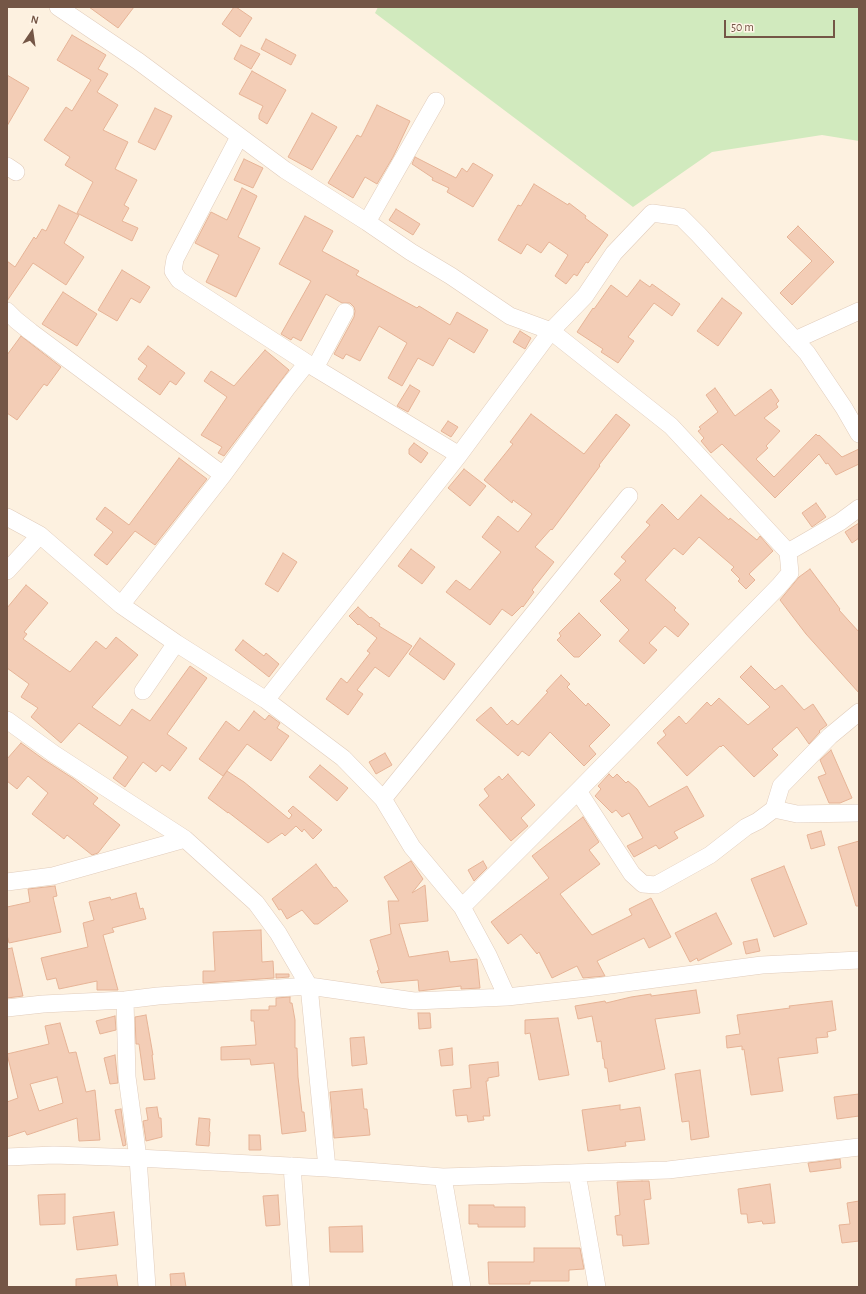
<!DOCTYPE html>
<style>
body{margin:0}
#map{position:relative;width:866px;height:1294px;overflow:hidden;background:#fdf1e0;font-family:"Alegreya Sans",sans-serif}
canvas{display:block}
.frame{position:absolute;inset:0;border:8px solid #745646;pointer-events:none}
.north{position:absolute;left:12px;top:12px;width:40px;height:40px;-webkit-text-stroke:3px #fff5e7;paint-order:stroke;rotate:13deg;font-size:11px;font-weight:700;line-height:16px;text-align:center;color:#745646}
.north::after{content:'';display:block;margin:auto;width:14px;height:18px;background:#745646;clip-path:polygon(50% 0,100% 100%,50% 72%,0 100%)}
.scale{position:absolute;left:724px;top:20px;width:111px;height:18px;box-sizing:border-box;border:2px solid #745646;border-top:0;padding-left:5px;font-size:12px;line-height:14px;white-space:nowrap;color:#745646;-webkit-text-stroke:3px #fff5e7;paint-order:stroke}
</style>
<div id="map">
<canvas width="866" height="1294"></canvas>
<div class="frame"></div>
<div class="north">N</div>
<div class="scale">50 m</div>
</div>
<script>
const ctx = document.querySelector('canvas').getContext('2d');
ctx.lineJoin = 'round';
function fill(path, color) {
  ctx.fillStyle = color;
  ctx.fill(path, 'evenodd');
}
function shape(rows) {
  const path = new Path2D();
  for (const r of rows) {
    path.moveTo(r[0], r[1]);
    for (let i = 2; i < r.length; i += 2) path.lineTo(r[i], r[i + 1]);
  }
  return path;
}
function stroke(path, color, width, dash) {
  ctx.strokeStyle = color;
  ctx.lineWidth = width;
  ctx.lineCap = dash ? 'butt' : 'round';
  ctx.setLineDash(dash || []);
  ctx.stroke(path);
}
const green = shape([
 [378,7,859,7,859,141,822,135,712,152,633,207,375,13]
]);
const building = shape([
 [89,7,134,7,118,28,89,7],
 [234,7,236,7,252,18,240,37,222,24,234,7],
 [72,35,106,55,98,69,108,74,97,92,118,105,103,130,128,142,115,169,137,180,124,205,129,208,122,221,138,228,132,241,77,213,93,182,65,165,70,157,44,140,66,107,72,111,91,80,57,60,72,35],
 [266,39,296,55,291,65,261,49,266,39],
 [241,45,260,54,251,69,234,59,241,45],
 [252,71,286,90,267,124,259,119,259,115,263,106,239,94,252,71],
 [7,75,29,88,7,126,7,75],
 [377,105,410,121,393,157,377,184,365,177,353,198,328,183,357,135,361,137,377,105],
 [155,108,172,116,155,150,138,142,155,108],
 [312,113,337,127,312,170,288,157,312,113],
 [415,157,456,178,462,168,467,172,473,163,493,175,473,207,447,192,449,188,432,180,433,178,412,164,415,157],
 [244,159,263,168,253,188,234,180,244,159],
 [534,184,568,205,569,203,586,216,585,218,608,235,588,263,586,262,577,276,574,274,566,284,555,276,568,255,549,242,541,253,527,244,521,254,498,240,518,205,521,206,534,184],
 [242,188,257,196,238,237,260,248,236,297,206,282,219,255,195,243,211,212,227,220,242,188],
 [59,205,79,215,64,243,84,257,66,285,33,263,7,301,7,261,15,267,34,237,36,239,42,229,46,231,59,205],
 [396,209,420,224,413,235,389,220,396,209],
 [305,216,333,231,322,251,359,271,356,275,417,308,419,306,450,325,457,312,488,330,474,353,449,338,433,366,418,358,402,386,388,378,407,343,379,326,360,361,346,354,343,359,334,354,354,317,355,311,354,307,350,303,342,303,326,294,301,341,293,337,291,340,281,334,311,281,279,264,305,216],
 [798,226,834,262,792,305,780,293,812,261,787,237,798,226],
 [122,270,150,287,140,303,131,298,117,321,98,310,122,270],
 [640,280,650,287,652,284,680,304,672,316,654,303,628,337,634,341,618,363,601,352,603,349,577,332,593,308,594,309,611,285,627,297,640,280],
 [63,292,97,314,77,346,42,324,63,292],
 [722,298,742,313,718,346,697,331,722,298],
 [520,331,531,338,525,349,513,342,520,331],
 [21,336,61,367,47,386,44,384,17,420,7,413,7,355,21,336],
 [148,346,185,373,176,385,170,381,160,395,138,379,147,366,138,359,148,346],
 [265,350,289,370,224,456,218,453,222,447,201,435,227,397,204,381,211,371,234,386,265,350],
 [410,385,420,391,408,412,397,406,410,385],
 [715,388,735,416,771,389,779,401,776,404,778,407,764,418,780,431,766,446,768,448,756,459,774,477,816,434,818,436,819,435,842,457,859,449,859,464,836,475,828,463,826,464,819,454,775,498,722,444,711,453,701,441,704,438,698,431,701,429,699,427,718,412,706,395,715,388],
 [531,414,584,454,616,414,630,425,599,465,600,466,552,530,551,529,535,547,554,562,532,590,534,592,523,607,522,606,512,616,502,609,490,625,446,592,456,580,470,590,501,552,482,537,498,516,518,532,532,514,513,500,512,503,484,480,513,444,510,442,531,414],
 [448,421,458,427,451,437,441,431,448,421],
 [414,443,428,453,421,463,409,454,409,449,414,443],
 [179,458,207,479,155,545,135,531,107,565,94,555,113,532,96,519,105,507,129,525,179,458],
 [464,469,486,486,470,506,448,488,464,469],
 [701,495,729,520,730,518,757,540,760,536,773,551,749,574,755,580,746,589,738,581,740,579,731,570,734,567,699,537,683,555,674,548,645,580,676,608,674,610,689,624,678,637,665,626,649,643,657,650,644,664,619,641,629,630,600,601,621,580,614,574,626,561,621,557,650,525,646,522,662,504,678,520,701,495],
 [816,503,826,517,812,527,802,513,816,503],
 [859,523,859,538,852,543,845,532,859,523],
 [411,549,435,567,422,584,398,566,411,549],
 [283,553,297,562,278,592,265,584,283,553],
 [810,569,840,609,839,610,859,632,859,693,806,634,780,600,799,577,810,569],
 [26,585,48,603,24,632,27,634,23,639,70,672,96,641,106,649,116,637,138,655,92,707,120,726,132,709,150,721,190,666,207,678,167,734,187,748,170,771,162,765,156,772,143,762,125,787,113,778,128,757,79,723,61,743,31,717,38,708,21,697,29,684,7,668,7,608,26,585],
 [358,607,370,618,371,617,380,624,379,626,412,646,389,677,375,667,357,690,363,694,348,715,326,699,341,678,347,683,370,653,367,651,377,638,359,624,358,625,349,616,358,607],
 [579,613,601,635,579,657,574,657,557,640,561,636,559,633,579,613],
 [420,638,455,664,444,680,409,654,420,638],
 [243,640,264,656,266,653,279,664,269,677,235,650,243,640],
 [751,666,775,690,782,685,804,710,813,704,827,725,819,731,820,732,809,744,797,727,772,749,778,755,754,777,723,745,721,747,720,746,687,776,657,743,666,735,663,731,679,716,686,724,707,702,711,706,719,698,748,725,770,707,740,677,751,666],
 [561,675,570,684,567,687,586,706,588,703,610,725,589,746,596,754,584,766,550,732,529,756,522,751,518,756,476,720,491,707,507,725,512,720,518,725,548,692,546,691,561,675],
 [254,711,265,720,269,715,280,723,277,728,289,736,271,761,247,744,223,776,199,759,226,721,239,731,254,711],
 [21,743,43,759,74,779,98,798,93,804,120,825,98,853,92,855,67,835,64,839,32,814,48,793,28,776,17,789,7,781,7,759,21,743],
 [831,750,852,798,840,803,829,803,818,777,826,774,820,760,831,750],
 [385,753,392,765,376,774,369,762,385,753],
 [320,765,348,788,337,801,309,777,320,765],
 [227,771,244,782,289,819,292,815,288,811,293,806,322,830,313,839,304,829,302,832,296,826,285,836,282,833,268,843,228,812,228,813,208,798,227,771],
 [508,774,535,805,521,818,528,826,511,841,479,805,489,796,484,789,499,776,502,780,508,774],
 [609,774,613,778,617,774,626,783,628,781,637,789,649,807,687,786,704,816,674,832,678,838,659,849,656,845,634,857,627,846,643,838,629,813,622,817,616,810,612,813,595,796,601,789,598,786,609,774],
 [583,817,599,842,589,850,600,864,560,894,592,935,632,915,629,909,651,898,671,937,649,948,644,938,597,961,605,976,583,978,577,966,552,978,539,952,537,954,521,934,508,944,491,922,549,878,532,856,583,817],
 [821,831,825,845,811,849,807,835,821,831],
 [859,841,859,906,856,906,838,847,859,841],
 [411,861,423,879,412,893,425,885,428,921,399,924,409,957,448,951,450,962,477,959,480,988,461,989,461,986,419,991,418,980,381,983,377,971,379,970,370,940,391,934,388,901,399,901,384,877,411,861],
 [483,861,487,868,474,881,468,870,483,861],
 [316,864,334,888,336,887,348,901,318,924,314,924,302,910,287,919,281,909,279,910,272,899,316,864],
 [784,866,807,924,774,937,751,879,784,866],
 [55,886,57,896,53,897,61,932,9,943,7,935,7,907,30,902,28,889,55,886],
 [136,893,140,909,143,908,146,919,112,928,114,932,103,935,118,990,97,990,97,981,59,989,56,978,47,980,41,958,88,947,83,923,94,920,89,902,110,897,111,900,136,893],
 [716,913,732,944,698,961,697,958,690,962,675,933,716,913],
 [261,930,262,962,273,961,274,978,203,983,203,971,215,971,213,932,261,930],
 [757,939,760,951,746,954,743,942,757,939],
 [12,948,23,996,7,998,7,949,12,948],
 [276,974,289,974,289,977,276,978,276,974],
 [696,990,700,1013,655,1019,665,1069,609,1082,607,1068,605,1068,604,1059,603,1059,601,1041,597,1042,592,1016,578,1019,575,1006,605,1001,606,1003,631,997,651,994,651,996,696,990],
 [290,997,290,1003,292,1003,295,1020,295,1048,297,1048,298,1077,302,1112,304,1112,306,1131,282,1134,274,1063,251,1065,250,1059,221,1060,221,1047,256,1045,254,1021,251,1021,251,1010,269,1010,269,1006,276,1006,276,998,290,997],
 [832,1001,836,1030,827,1032,828,1037,816,1038,818,1053,778,1058,783,1091,751,1095,744,1049,742,1050,742,1046,727,1048,726,1036,740,1034,737,1015,790,1008,789,1006,832,1001],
 [418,1013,430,1013,431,1028,419,1029,418,1013],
 [146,1015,153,1055,152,1055,155,1079,144,1080,139,1044,136,1044,135,1017,146,1015],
 [115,1016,116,1030,100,1034,96,1021,115,1016],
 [558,1018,569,1075,539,1080,530,1033,525,1034,525,1020,558,1018],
 [60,1023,69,1053,76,1052,86,1092,95,1090,100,1140,79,1141,77,1118,27,1135,25,1131,7,1137,7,1102,18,1098,7,1054,49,1044,45,1026,60,1023],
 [57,1077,63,1103,39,1111,30,1084,57,1077],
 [364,1037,367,1064,352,1066,350,1038,364,1037],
 [452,1048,453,1065,441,1066,439,1050,452,1048],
 [115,1055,118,1083,110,1084,104,1058,115,1055],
 [498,1062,499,1076,488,1078,488,1081,486,1081,490,1116,483,1116,484,1120,468,1122,467,1115,456,1116,453,1090,471,1088,469,1065,498,1062],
 [700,1070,709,1137,691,1140,689,1121,682,1122,675,1074,700,1070],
 [362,1089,364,1109,367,1109,370,1135,334,1138,330,1092,362,1089],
 [859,1094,859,1116,837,1119,834,1097,859,1094],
 [620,1105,620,1110,640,1107,645,1140,625,1142,626,1146,588,1151,582,1110,620,1105],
 [157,1107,159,1118,161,1118,162,1137,146,1141,143,1121,148,1120,146,1108,157,1107],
 [121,1109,126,1145,123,1146,115,1110,121,1109],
 [199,1118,210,1119,209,1131,210,1132,209,1146,196,1145,199,1118],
 [249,1135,260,1135,261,1150,249,1150,249,1135],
 [840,1159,841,1168,810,1172,808,1163,840,1159],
 [642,1181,649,1181,651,1199,644,1200,649,1244,623,1246,622,1235,617,1235,615,1216,620,1215,617,1182,642,1181],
 [770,1184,775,1223,763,1224,762,1221,748,1223,747,1214,741,1214,738,1189,770,1184],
 [65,1194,65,1224,40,1225,38,1195,65,1194],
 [278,1195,280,1225,266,1226,263,1196,278,1195],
 [859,1201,859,1241,842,1243,839,1225,850,1224,847,1203,859,1201],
 [469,1205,494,1205,494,1207,525,1207,525,1227,478,1227,478,1224,469,1224,469,1205],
 [114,1212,118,1245,77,1250,73,1217,114,1212],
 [362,1226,363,1252,330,1252,329,1227,362,1226],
 [534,1248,580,1248,584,1269,569,1270,569,1281,530,1281,530,1284,489,1284,488,1262,534,1262,534,1248],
 [184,1273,186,1287,171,1287,170,1274,184,1273],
 [116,1275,118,1287,76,1287,76,1279,116,1275]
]);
const minor = shape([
 [58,7,138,61,285,170,367,222,411,252,451,276,510,316,551,331,671,426,788,552,790,573,779,586,578,791,462,907],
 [239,137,175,259,173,271,179,280,307,363],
 [7,166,16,172],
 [367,222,436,101],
 [7,311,16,320,31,332,223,475,287,388,307,363,459,455],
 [795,340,859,311],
 [315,368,345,312],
 [7,517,40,535,121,605,176,643,266,700,343,758,383,799,412,847,462,907,488,955,507,997],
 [788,552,840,522,859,508],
 [7,571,40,535],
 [121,605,223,475],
 [143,691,176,643],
 [266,700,459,455,551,331,585,296,614,253,652,213,681,217,699,235,807,353,844,408,859,434],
 [7,720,54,754,185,839,256,903,278,933,309,986,327,1168],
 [578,791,632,874,643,884,656,885,710,855,746,827,758,821,774,809,797,814,859,813],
 [383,799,629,496],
 [774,809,781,786,830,736,859,712],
 [7,882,53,876,185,839],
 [125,1000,127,1077,138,1158,147,1287],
 [7,1008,43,1004,125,1000,158,996,309,986,414,1001,507,997,587,988,762,965,859,960],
 [7,1157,54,1155,138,1158,327,1168,443,1177,668,1170,859,1147],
 [292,1166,301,1287],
 [577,1173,597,1287],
 [443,1177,462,1287]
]);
fill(green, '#d1eabe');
fill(building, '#f3cdb6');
stroke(building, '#e6b396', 1);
stroke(minor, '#e1ccbb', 18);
stroke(minor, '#fff', 17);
</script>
